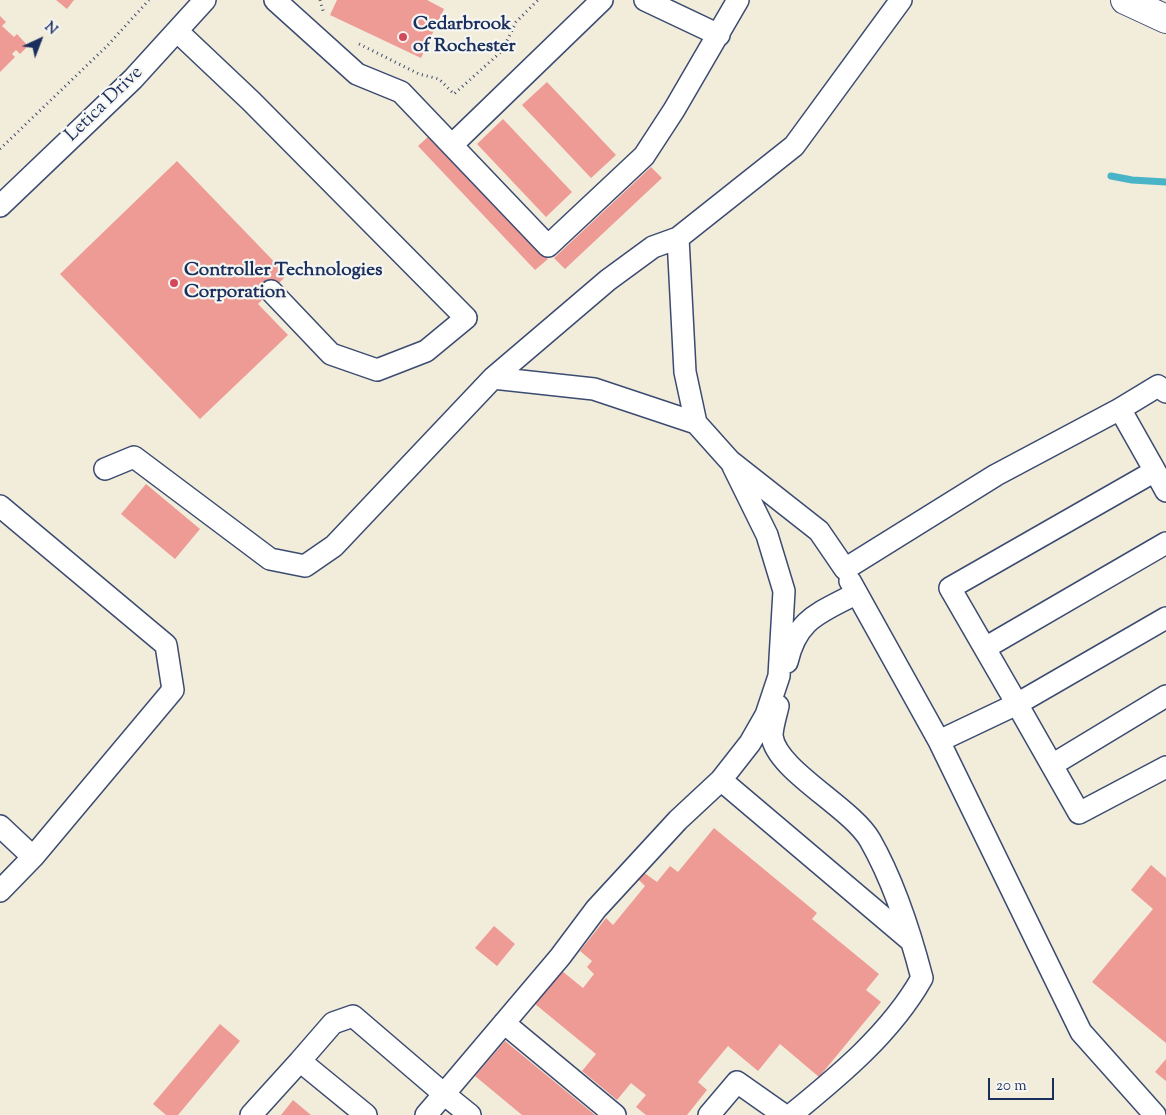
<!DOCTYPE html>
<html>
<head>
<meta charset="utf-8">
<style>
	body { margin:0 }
	#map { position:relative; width:1166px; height:1115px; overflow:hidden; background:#f2ecda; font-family:"Sorts Mill Goudy",serif }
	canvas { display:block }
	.north { position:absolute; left:15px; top:15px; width:50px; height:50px; -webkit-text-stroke:4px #f6f6f2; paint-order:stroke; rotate:43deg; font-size:14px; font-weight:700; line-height:20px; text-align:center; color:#1b2f5e }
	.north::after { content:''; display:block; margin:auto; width:18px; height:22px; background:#1b2f5e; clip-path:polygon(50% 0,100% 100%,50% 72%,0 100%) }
	.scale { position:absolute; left:988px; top:1078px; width:66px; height:22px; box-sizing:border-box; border:2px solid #1b2f5e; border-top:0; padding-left:6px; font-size:15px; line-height:18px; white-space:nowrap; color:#1b2f5e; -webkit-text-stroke:4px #f6f6f2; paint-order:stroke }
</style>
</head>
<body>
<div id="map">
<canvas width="1166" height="1115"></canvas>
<div class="north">N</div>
<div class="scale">20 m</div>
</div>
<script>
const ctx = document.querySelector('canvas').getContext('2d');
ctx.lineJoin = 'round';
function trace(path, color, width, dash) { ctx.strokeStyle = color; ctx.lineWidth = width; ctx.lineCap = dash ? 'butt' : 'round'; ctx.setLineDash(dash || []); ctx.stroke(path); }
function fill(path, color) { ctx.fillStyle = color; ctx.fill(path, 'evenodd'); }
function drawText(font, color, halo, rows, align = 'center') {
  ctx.font = font + ' "Sorts Mill Goudy",serif'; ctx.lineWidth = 4.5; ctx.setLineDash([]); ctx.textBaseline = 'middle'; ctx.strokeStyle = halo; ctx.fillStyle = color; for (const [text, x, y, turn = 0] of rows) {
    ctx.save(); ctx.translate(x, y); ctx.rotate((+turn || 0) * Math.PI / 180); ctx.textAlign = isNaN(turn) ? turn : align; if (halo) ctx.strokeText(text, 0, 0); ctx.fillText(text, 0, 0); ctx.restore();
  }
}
trace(new Path2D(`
	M1111,176L1132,180L1166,182`), '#49b4c7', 7);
fill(new Path2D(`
	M56,0H74L67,9Z
	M337,0H427L444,9L421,58L330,15Z
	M0,16L6,22L2,26L14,37L17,34L28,46L20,54L16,50L12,54L15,57L0,72Z
	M547,82L616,155L591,178L522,105Z
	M503,119L572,192L546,217L477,144Z
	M431,134L548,259L535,270L418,146Z
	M177,161L287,275L258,304L288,335L200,419L60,274Z
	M651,167L662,178L565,269L554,258Z
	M146,484L200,529L175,559L121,514Z
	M714,828L817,913L812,919L879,974L866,990L881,1002L819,1077L780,1044L758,1071L728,1046L698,1082L707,1090L687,1115H646L636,1107L646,1095L631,1083L617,1100L582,1071L596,1054L535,1004L562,971L583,988L594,974L587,967L592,961L580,951L606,918L613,925L645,886L638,879L643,872L657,882L670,866L678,872Z
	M1151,865L1166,878V1043L1092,982L1153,909L1131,890Z
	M494,926L515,944L497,966L475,948Z
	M220,1024L240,1041L178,1115H166L153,1104Z
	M505,1041L595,1115H522L475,1076Z
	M1166,1059V1081L1155,1072Z
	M293,1100L311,1115H281Z`), '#ee9b96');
const minor = new Path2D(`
	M275,0L357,74L401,92L548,246L644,156L674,110L738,0
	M645,0L719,35
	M901,0L794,146L678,238L685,372L696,423L730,461L819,531L845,569L996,475L1120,409L1158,386L1166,392
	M178,32L251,101L466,318L426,351L377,370L331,354L271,291
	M453,144L602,0
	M0,206L133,79L205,0
	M493,378L594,389L696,423
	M1120,409L1155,471L950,588L1017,704L1166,618
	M105,469L134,457L270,559L305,566L334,546L493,378L608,280L653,247L678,238
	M1155,471L1166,491
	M0,506L166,645L173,690L33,857L0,891
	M850,581L939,741
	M985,648L1166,543
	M787,662C797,618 820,613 855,594
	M778,706C776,715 772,727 772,736C776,770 851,807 870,840C894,882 910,932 922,978C891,1033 839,1076 791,1115
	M1052,765L1166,696
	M721,780L910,940
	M0,826L33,857
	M504,1023L615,1115
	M251,1115L300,1061
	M366,1115L300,1061L333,1023L353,1016L444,1094L426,1115
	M470,1115L444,1094L560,957L596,909L678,820L721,780L750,743L766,715L779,676L784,591L767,535L733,466
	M709,1115L737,1082L784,1115
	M1155,1115L1081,1032L939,741L1017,704L1079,813L1166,767`);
const major = new Path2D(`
	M1125,0L1166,19`);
trace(minor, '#3b4b71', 24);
trace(major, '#3b4b71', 30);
trace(new Path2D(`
	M320,0L324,14
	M359,44L419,74L439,79L454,94L502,51L516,22L538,0
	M0,149L107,46L149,0`), '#3b4b71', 3, [1, 4]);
trace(minor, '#fff', 21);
trace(major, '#fff', 28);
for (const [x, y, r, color] of [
	[403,37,5,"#d1495b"],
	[174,283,5,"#d1495b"]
]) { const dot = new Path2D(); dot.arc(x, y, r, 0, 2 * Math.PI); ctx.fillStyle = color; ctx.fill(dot); trace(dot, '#f6f6f2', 2); }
drawText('bold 19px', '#1b2f5e', '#f6f6f2', [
	["Cedarbrook",413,26],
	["of Rochester",413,48],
	["Controller Technologies",184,272],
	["Corporation",184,294]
], 'left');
drawText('19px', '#1b2f5e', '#f6f6f2', [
	["Letica Drive",105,105,-44]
]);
</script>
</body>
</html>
